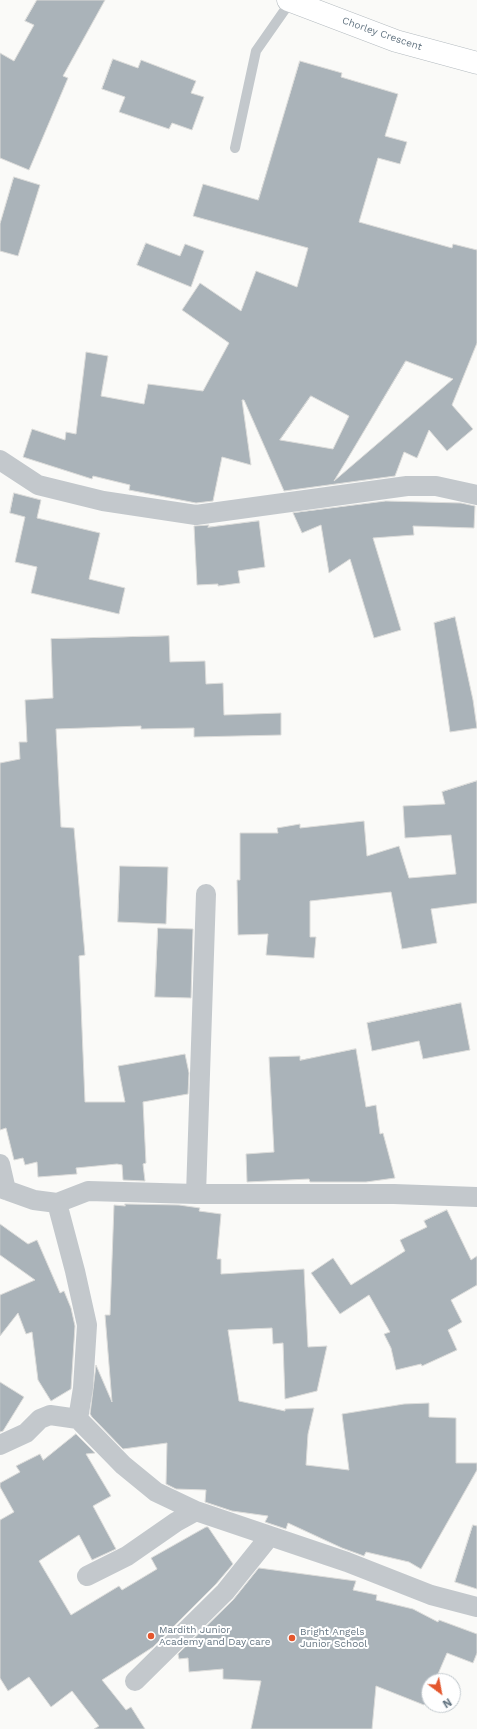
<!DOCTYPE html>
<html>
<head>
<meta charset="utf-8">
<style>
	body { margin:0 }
	#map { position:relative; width:477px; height:1729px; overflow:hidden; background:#fafaf8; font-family:"Work Sans",sans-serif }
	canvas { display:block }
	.north { position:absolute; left:421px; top:1673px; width:40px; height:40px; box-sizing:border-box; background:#fff; border:1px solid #c1c8cd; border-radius:50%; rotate:148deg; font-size:11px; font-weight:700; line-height:16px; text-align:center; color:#657683 }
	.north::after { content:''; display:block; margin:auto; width:14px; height:18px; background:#e4572e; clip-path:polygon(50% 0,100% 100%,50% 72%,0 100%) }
</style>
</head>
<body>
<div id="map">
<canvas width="477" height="1729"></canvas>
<div class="north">N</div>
</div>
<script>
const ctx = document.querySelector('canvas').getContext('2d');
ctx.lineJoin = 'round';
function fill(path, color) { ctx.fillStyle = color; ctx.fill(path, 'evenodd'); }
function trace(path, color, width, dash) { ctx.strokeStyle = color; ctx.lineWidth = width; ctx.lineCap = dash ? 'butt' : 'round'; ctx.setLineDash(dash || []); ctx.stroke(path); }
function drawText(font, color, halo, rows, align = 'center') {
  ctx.font = font + ' "Work Sans",sans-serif'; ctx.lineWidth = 4; ctx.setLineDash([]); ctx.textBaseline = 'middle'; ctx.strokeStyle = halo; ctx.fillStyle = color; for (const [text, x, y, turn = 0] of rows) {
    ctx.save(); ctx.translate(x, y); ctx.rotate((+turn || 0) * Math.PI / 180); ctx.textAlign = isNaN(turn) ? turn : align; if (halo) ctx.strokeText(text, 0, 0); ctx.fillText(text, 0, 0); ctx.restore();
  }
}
const building = new Path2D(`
	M37,0H105L63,76L68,78L29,170L0,158V53L14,61L34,25L25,21Z
	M113,59L138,68L141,60L196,81L191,93L204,97L192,130L172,123L169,129L119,112L125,97L102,89Z
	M300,61L342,73L341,77L398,94L385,136L407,142L400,164L378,158L359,222L452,248L453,244L477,250V343L452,405L473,429L447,451L429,430L417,458L404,452L395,476L284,491L244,400H242L251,465L222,457L213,501L196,503L129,490L130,485L93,476L92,479L23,457L32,429L65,440L66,432L76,434L86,352L108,356L101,396L144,404L148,384L203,391L229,343L182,310L200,283L241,311L256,271L297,287L308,248L193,216L203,184L258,200ZM406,361L453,379L334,481L351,453ZM311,396L349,416L333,449L280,440Z
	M14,177L40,185L18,256L0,251V224Z
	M146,243L180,256L185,244L204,251L191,287L137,265Z
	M14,493L41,500L37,518L100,533L89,579L125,588L119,614L31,593L37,567L15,562L25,517L10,513Z
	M386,501L461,503L475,506L474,528L413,526L414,535L373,538L401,630L374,638L350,559L329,573L321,525L302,533L293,513Z
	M259,521L265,567L238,571L240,583L218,586V584L197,585L194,526L209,525L208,527Z
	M455,617L473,700L477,728L450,732L434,623Z
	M169,636L170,662L205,661L206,684L223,683L224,715L281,713V735L194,737V728L141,729V726L56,729L61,827L74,828L85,955L79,956L85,1102H125L118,1066L185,1054L189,1073L188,1094L143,1102L146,1163L143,1164L145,1181L123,1180L122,1165L117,1164L76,1168L77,1174L38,1177L37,1162L25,1165L23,1158L14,1160L6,1128L0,1130V763L20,759L19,742H27L25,700L53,698L51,639Z
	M477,781V903L431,909L437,943L402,949L391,892L310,901V937H316L314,958L266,955L268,934L238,935L237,880H240V833H278L277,828L300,824V828L364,821L367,856L399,846L409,878L456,874L451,835L405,838L403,806L445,804L442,792Z
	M120,866L168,867L166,924L118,922Z
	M158,928L193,929L191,998L155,997Z
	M461,1003L470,1050L423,1059L419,1041L372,1051L367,1023Z
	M356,1049L366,1107L376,1105L380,1134L383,1133L395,1178L366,1182H310L309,1179L247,1182L246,1154L274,1152L269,1057L300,1056V1060Z
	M125,1204L179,1205L200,1208L199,1211L221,1214L217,1259H221V1274L304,1269L308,1347L327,1346L317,1391L285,1399L283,1343L273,1344L272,1328L228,1330L239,1401L285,1411V1409L314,1408L308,1434L306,1465L349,1470L342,1414L404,1404L429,1403V1417L456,1418V1463H477V1470L421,1569L409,1562L366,1552L364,1556L342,1548L288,1523L286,1529L265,1522L268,1516L232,1511L205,1502L206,1490L176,1489L166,1484L167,1443L123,1449L92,1417L90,1414L96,1365L112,1402L105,1315H110L114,1205L125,1206Z
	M447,1210L471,1260L477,1256V1285L451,1300L462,1322L448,1330L457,1350L422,1366L421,1364L396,1370L391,1348L384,1334L390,1332L369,1295L340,1314L311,1273L333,1258L351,1285L405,1251L400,1240L427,1227L424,1221Z
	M0,1224L28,1244L37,1240L60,1293L64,1291L71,1308L75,1326L71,1389L51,1401L38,1380L32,1332L26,1334L18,1313L0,1336V1295L35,1280L0,1255Z
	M0,1382L24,1397L3,1431L0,1432Z
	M76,1434L95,1453L86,1454L111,1496L93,1506L116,1549L92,1560L79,1535L39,1561L71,1615L119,1586L122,1590L157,1569L151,1558L206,1527H208L233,1564L216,1584L153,1647L102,1680L126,1710L131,1707L145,1729H94L99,1726L72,1691L51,1707L29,1677L8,1691L0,1678V1520L14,1512L0,1487V1483L20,1472L16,1466L40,1454L43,1460Z
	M473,1525L477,1526V1589L455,1582Z
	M259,1568L356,1581L353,1590L377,1595L376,1600L413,1609L438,1622L439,1620L477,1634V1653L473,1663L447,1653L435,1681H429V1695L424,1705L376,1686L372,1729H251L261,1681L223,1679V1669L189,1672L188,1658L179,1659L178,1654L233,1600Z`);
fill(building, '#aab3b9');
trace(building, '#dcdcda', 1);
const secondary = new Path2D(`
	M288,0L396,41L477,63`);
trace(secondary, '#b3babf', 23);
trace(new Path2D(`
	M235,148L256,51L291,1`), '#c3c8cc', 10);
trace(new Path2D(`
	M0,460L38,485L103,501L196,515L407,486H436L477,495
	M0,1164L6,1190
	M0,1188L34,1200L57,1203L88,1191L196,1194H394L477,1197
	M196,1194L206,894
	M57,1203L75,1271L87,1325L83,1388L78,1419
	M0,1445L26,1433L40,1419L50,1415L78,1419L123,1465L156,1492L196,1511L347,1562L431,1595L477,1607
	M87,1576L127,1556L176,1522L196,1511
	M135,1681L225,1592L270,1536`), '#c3c8cc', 20);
trace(secondary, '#fff', 22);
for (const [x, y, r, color] of [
	[151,1636,4,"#e4572e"],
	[292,1638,4,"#e4572e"]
]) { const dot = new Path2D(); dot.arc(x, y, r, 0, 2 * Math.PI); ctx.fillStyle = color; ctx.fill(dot); trace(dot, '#fff', 1.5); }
drawText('10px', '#657683', '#fff', [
	["Chorley Crescent",382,34,19]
]);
drawText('10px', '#657683', '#fff', [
	["Mardith Junior",159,1630],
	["Academy and Day care",159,1642],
	["Bright Angels",300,1632],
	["Junior School",300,1644]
], 'left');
</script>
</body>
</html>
